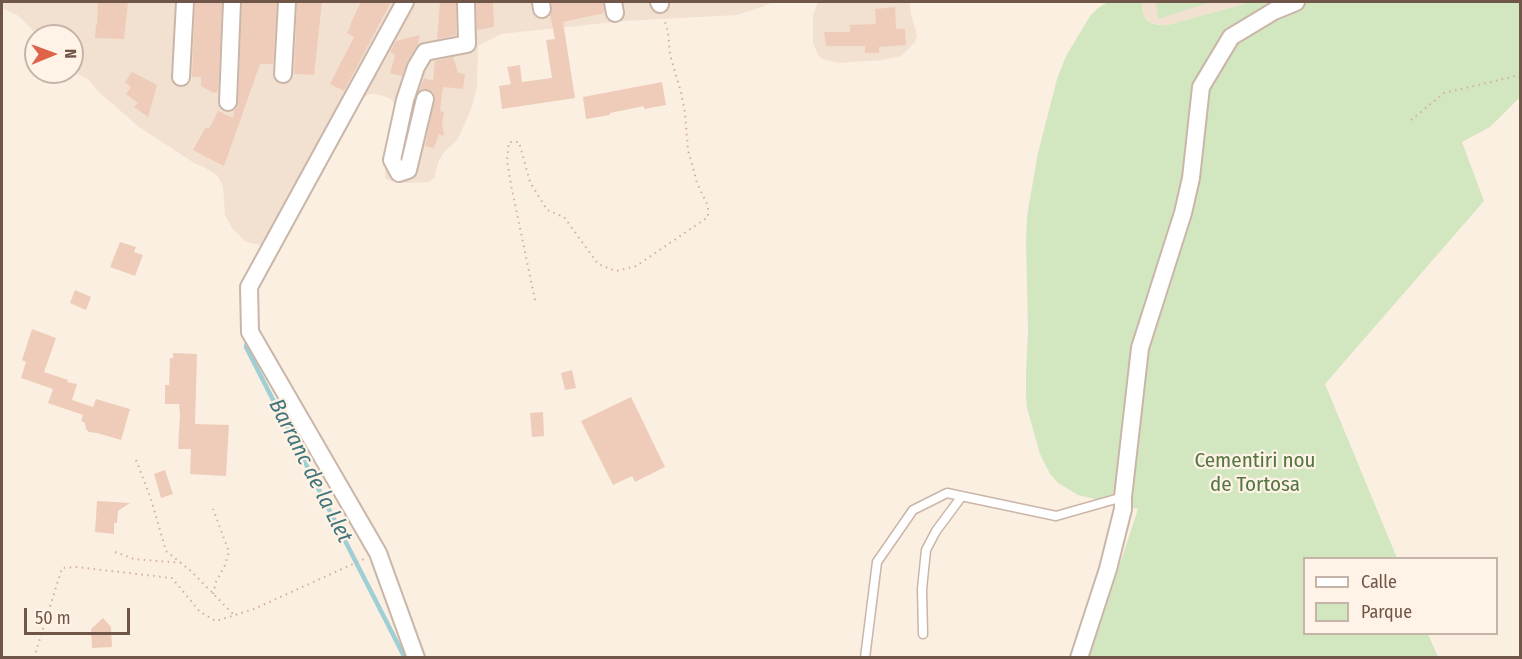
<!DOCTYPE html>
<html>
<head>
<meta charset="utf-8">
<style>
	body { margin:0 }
	#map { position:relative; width:1522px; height:659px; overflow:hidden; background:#fbefe1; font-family:"Fira Sans Condensed",sans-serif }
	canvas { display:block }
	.frame { position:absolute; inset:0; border:3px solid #705549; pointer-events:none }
	.legend { position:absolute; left:1303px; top:557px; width:195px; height:78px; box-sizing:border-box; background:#fef3e6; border:2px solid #c5b4a7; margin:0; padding:8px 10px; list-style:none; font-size:18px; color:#705549 }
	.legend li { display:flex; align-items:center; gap:12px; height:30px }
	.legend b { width:30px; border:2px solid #c5b4a7 }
	.north { position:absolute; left:24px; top:24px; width:60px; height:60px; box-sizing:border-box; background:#fef3e6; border:2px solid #c5b4a7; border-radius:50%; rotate:89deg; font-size:16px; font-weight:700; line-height:24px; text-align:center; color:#705549 }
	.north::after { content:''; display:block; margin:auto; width:21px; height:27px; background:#df634b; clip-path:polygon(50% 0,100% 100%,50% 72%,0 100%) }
	.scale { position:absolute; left:24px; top:608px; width:106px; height:27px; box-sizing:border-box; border:3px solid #705549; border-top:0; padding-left:8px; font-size:18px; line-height:21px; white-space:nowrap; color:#705549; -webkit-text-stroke:4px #fef3e6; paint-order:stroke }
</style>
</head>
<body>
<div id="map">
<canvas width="1522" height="659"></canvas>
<div class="frame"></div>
<ul class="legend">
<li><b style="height:8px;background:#fff"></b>Calle</li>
<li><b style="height:16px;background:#d2e7c0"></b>Parque</li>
</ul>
<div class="north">N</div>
<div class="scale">50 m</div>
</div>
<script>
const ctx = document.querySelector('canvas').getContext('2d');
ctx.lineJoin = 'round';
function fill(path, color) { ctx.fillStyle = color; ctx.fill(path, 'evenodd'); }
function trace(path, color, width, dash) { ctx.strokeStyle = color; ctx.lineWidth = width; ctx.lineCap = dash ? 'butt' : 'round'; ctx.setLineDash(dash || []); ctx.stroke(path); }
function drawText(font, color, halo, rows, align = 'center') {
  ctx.font = font + ' "Fira Sans Condensed",sans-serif'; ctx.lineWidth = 4.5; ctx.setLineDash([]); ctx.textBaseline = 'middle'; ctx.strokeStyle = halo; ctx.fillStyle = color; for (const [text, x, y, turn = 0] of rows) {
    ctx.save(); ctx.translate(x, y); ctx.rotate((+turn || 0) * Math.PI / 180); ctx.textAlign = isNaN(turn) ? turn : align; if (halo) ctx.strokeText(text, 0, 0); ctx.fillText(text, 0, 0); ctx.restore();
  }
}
fill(new Path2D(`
	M2,2H772L765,6L737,15L623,21L501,34L478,46L477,87L471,109L459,136L456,141L443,153L438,163L434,178L429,182L407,183L390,181L385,178V151L390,130L395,106L392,100L387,97L375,94H369L364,97L357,106L267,246L250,243L245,241L232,228L225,215L223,186L217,175L202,166L196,164L139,127L100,93L88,79L76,73L57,72H72V36H36V63L35,35L32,29L17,15L2,8Z
	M818,2H910L911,15L916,31L917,36L915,42L901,56L882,60L839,63L822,59L818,55L813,43V16Z
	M1142,2H1251L1168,25H1162L1151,23L1147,19L1143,14Z`), '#f2e0d0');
fill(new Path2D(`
	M1108,2H1142C1142,21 1150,26 1168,25L1251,2H1520V97L1490,127L1462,142L1484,201L1325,384L1397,558H1304V634H1428L1438,657L1089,658L1138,509L1078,495L1058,483L1050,474L1040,454L1027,408L1026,396V371L1028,332L1026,240L1027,216L1038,153L1057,79L1066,56L1090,16L1098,8Z
	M1156,2H1211L1158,19Z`), '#d2e7c0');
trace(new Path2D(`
	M248,339L246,347L405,658`), '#9ecfd4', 4.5);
fill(new Path2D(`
	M98,2H128L124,39L95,38L96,25H97Z
	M195,2H222L218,91L214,93L201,86V77H192Z
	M242,2H277L273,64H260L224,166L193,150L206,127L209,129L218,111L233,118L234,111L237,107L238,102Z
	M297,2H322L314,75L294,74Z
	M361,2H391L344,91L330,84L354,37L347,33L351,25H350Z
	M440,2H456V35L437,39Z
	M476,2H493L494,27L477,30Z
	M552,2H603L604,13L563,22L575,98L502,109L499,86L511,84L507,67L520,65L522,82L552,78L546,40L555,39L550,15L552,8Z
	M895,7L896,29H905L906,45L879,47V53H865V46H826L824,32H850V25L876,24L875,9Z
	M420,35L418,44L407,62L402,76L390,73L395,55L390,52L396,41Z
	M453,57L458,73L465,74L463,89L443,87L440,111L444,112L442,123L444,136L439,134L434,148L425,146L435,97L433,92L428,89H423L419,91L424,78L433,81L435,61Z
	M132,72L157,85L148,117L134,107L138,103L126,94L131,87L125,82Z
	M662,82L666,105L644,109V106L610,113V115L586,119L583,97Z
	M120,242L136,247L134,252L143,255L135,276L110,267Z
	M75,290L91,297L86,310L70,303Z
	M32,329L56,338L44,372L68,380L67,382L77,384L72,400L93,407L96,399L130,409L121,440L97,433L89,432L86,429L85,423L81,421L83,415L48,403L53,389L21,378L26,362L22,360Z
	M173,353L197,354L195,424L229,425L226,476L190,474L191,449H178L180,414L179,404H165V385H169L170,358H173Z
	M572,370L576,388L565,390L561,373Z
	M631,397L665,467L635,482L632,476L613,485L581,421Z
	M543,412L544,436L532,437L530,413Z
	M165,470L173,494L161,498L154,474Z
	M97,501L130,503L118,511L117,523H114V534L95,532Z
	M103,618L111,627L112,647L92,648L91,629Z`), '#efccba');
const service = new Path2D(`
	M923,634L922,589L926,550L936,531L962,496
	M865,658L877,562L913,510L947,493L1056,516L1123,497`);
const minor = new Path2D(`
	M405,2L249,287L250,332L378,553L416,658
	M541,2L542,9
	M613,2L615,13
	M659,2L660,4
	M283,74L287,2
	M181,77L185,2
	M425,99L408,170L399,173L392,160L405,100L416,67L425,52L467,44L466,2
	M228,102L232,2
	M1079,658L1108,569L1123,509V497L1140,348L1183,213L1191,178L1201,87L1231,37L1274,11L1296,2`);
trace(service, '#cab6a8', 11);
trace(minor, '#cab6a8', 20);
trace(new Path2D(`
	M1411,120L1444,93L1520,75
	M535,300L511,185L507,160L509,142H519L530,182L547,210L564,217L598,264L616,271L636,266L708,217V206L697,183L688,150L685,113L681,92L670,55L668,32L664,19
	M136,460L151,499L166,551L191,571L234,615
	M115,552L134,559L182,563
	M213,594L216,582L225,565L229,552L213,509
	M34,658L62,568L76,567L172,578L200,612L216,621L254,609L364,559`), '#d3af9e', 2, [1.5, 4.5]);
trace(service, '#fff', 8);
trace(minor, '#fff', 16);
drawText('21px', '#547642', '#fef3e6', [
	["Cementiri nou",1255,461],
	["de Tortosa",1255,485]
]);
drawText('italic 22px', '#42767c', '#fef3e6', [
	["Barranc de la Llet",310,471,63]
]);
</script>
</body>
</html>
